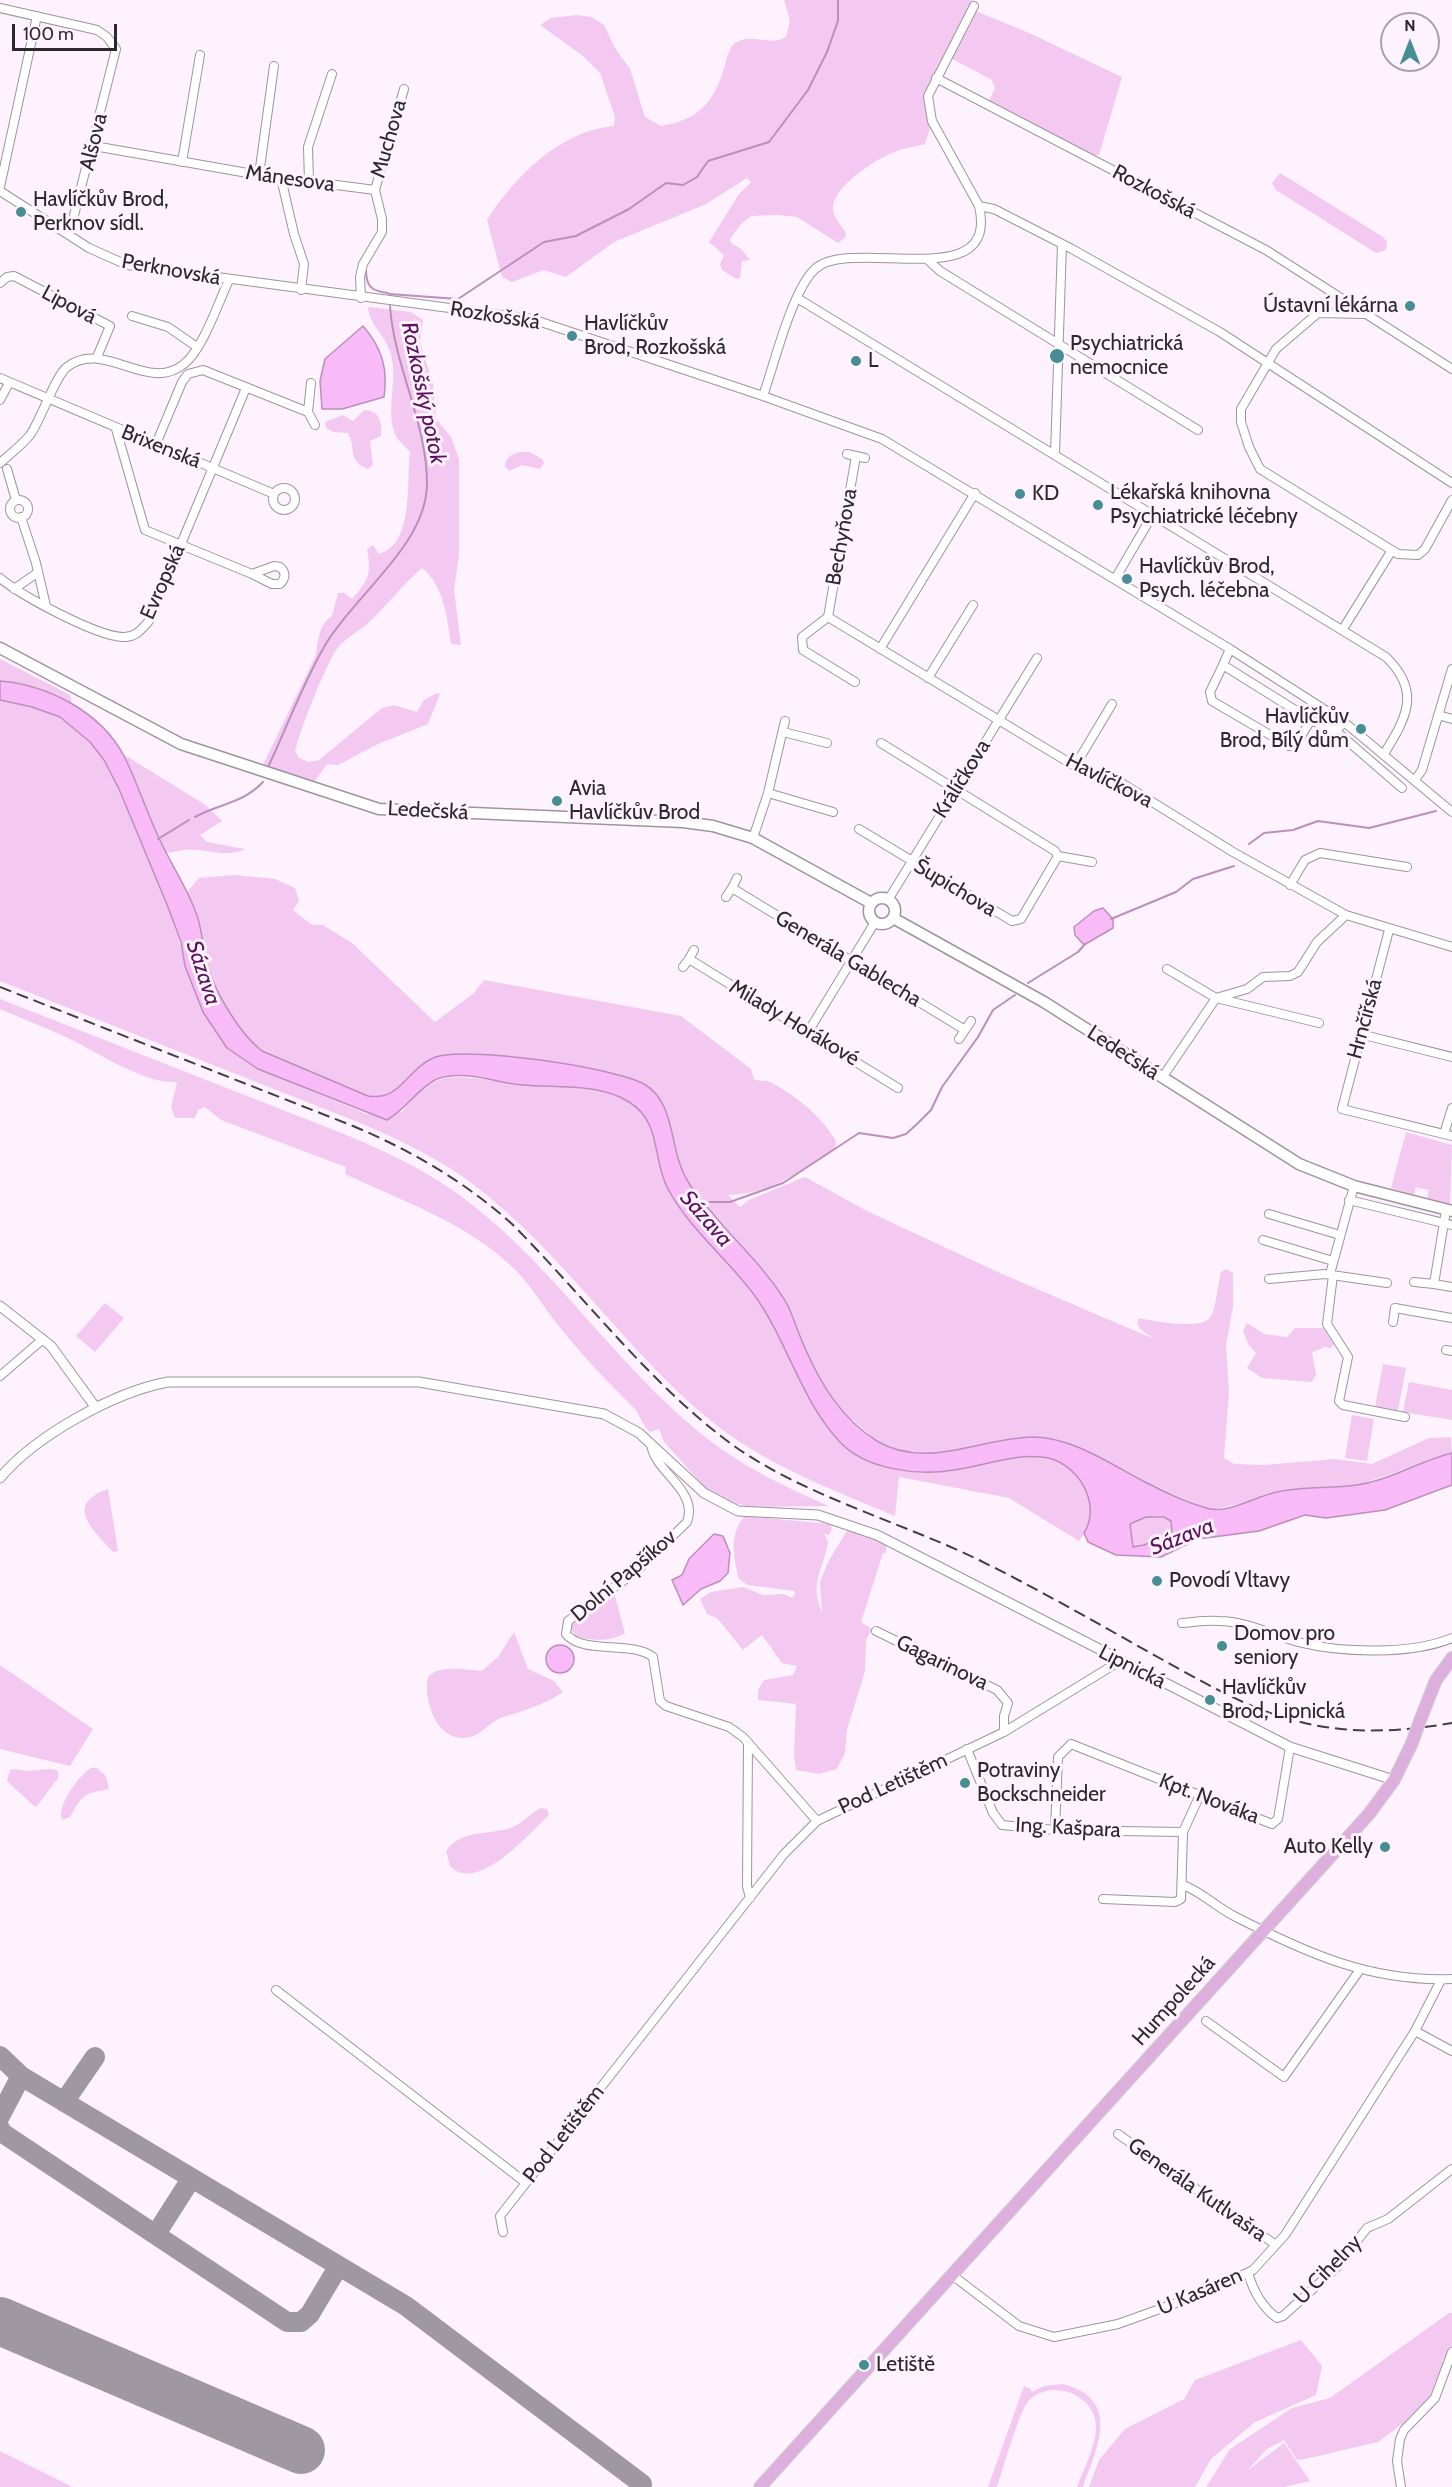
<!DOCTYPE html>
<html>
<head>
<meta charset="utf-8">
<style>
	body { margin:0 }
	#map { position:relative; width:1452px; height:2487px; overflow:hidden; background:#fdf2fd; font-family:Cabin,sans-serif }
	canvas { display:block }
	.north { position:absolute; left:1380px; top:12px; width:60px; height:60px; box-sizing:border-box; background:#fdf2fd; border:2px solid #a9a1a9; border-radius:50%; rotate:0deg; font-size:16px; font-weight:700; line-height:24px; text-align:center; color:#2c282c }
	.north::after { content:''; display:block; margin:auto; width:21px; height:27px; background:#468d94; clip-path:polygon(50% 0,100% 100%,50% 72%,0 100%) }
	.scale { position:absolute; left:12px; top:24px; width:105px; height:27px; box-sizing:border-box; border:3px solid #2c282c; border-top:0; padding-left:8px; font-size:18px; line-height:21px; white-space:nowrap; color:#2c282c; -webkit-text-stroke:4px #fdf2fd; paint-order:stroke }
</style>
</head>
<body>
<div id="map">
<canvas width="1452" height="2487"></canvas>
<div class="north">N</div>
<div class="scale">100 m</div>
</div>
<script>
const ctx = document.querySelector('canvas').getContext('2d');
ctx.lineJoin = 'round';
function fill(path, color) { ctx.fillStyle = color; ctx.fill(path, 'evenodd'); }
function trace(path, color, width, dash) { ctx.strokeStyle = color; ctx.lineWidth = width; ctx.lineCap = dash ? 'butt' : 'round'; ctx.setLineDash(dash || []); ctx.stroke(path); }
function drawText(font, color, halo, rows, align = 'center') {
  ctx.font = font + ' Cabin,sans-serif'; ctx.lineWidth = 6; ctx.setLineDash([]); ctx.textBaseline = 'middle'; ctx.strokeStyle = halo; ctx.fillStyle = color; for (const [text, x, y, turn = 0] of rows) {
    ctx.save(); ctx.translate(x, y); ctx.rotate((+turn || 0) * Math.PI / 180); ctx.textAlign = isNaN(turn) ? turn : align; if (halo) ctx.strokeText(text, 0, 0); ctx.fillText(text, 0, 0); ctx.restore();
  }
}
fill(new Path2D(`
	M784,0H974L968,8L1027,32L1122,77L1099,155H1092L995,106L989,101L995,88L992,80L945,55C931,82 917,95 931,125L925,144C915,147 903,148 894,152C876,159 834,186 833,207C832,216 840,224 845,231L846,237L838,243L797,217L778,215L751,216L741,224L730,239L731,243L741,249L750,260L742,261L740,278L736,279L722,270L720,264L724,255L709,242L739,194L751,182L747,178L706,204L614,242L566,277L544,270L512,282L502,277L487,220C514,177 561,130 614,126L615,117L600,73L583,56L540,25L551,18L577,15L592,17L604,25L615,48L630,69L645,117L661,126C694,120 710,108 722,75C726,65 726,53 733,45C748,30 771,48 786,37L790,21Z
	M1280,173L1383,237L1387,242L1386,250L1376,253L1276,190L1272,183Z
	M368,307L411,312L423,320L420,342L433,384L436,419L451,437L459,459V555L454,590L461,645L451,644C447,617 444,586 422,568C402,585 386,607 367,624C355,634 341,640 333,655C318,685 305,717 295,750L298,757L308,762L319,760L382,708L394,705L417,712L424,700L437,693L440,694L428,724L378,744L338,765L327,764L314,782L263,765L316,655C318,640 319,624 332,616L338,593H344L352,599C368,581 372,574 367,549L373,545L379,554C415,544 406,479 410,452C405,446 398,441 395,434C385,411 399,378 390,351C384,334 369,324 368,307Z
	M364,410C380,410 382,422 381,436L370,441L373,465L368,469C346,460 357,449 348,433L333,432L326,428L325,422L343,415L353,421Z
	M520,452H530L542,459L544,463L540,469L522,465L509,471L505,467C505,457 511,455 520,452Z
	M0,659L70,695L72,703L33,687L0,681Z
	M0,700L32,707L60,717L90,742L104,760L119,789L168,907L193,982L258,1069L367,1114L402,1112C430,1070 456,1075 501,1082C539,1088 598,1081 630,1102C662,1123 652,1160 668,1189C690,1230 728,1259 754,1295C785,1338 799,1390 831,1432C858,1467 913,1478 956,1470C985,1465 1013,1454 1043,1457C1070,1460 1096,1491 1091,1520C1090,1527 1083,1535 1079,1541L1009,1498L899,1477L895,1516C831,1489 765,1465 710,1420C629,1354 570,1263 489,1197C449,1163 403,1141 355,1121L0,981Z
	M123,754L204,804L222,821L200,835L207,842L245,849C225,859 204,847 183,850C176,851 172,853 165,852Z
	M235,875L275,879L295,888L299,901L293,910L312,925H323L352,943L435,1022L474,993L484,980L681,1016L751,1069L754,1079C760,1082 766,1079 772,1083C798,1097 821,1116 836,1141L835,1148C802,1171 770,1194 728,1195L740,1207L749,1200L805,1177L867,1211L1002,1274L1154,1339L1140,1329L1137,1323L1139,1318C1153,1321 1200,1330 1210,1318C1216,1311 1218,1282 1221,1272L1226,1269L1233,1273V1307L1226,1345L1229,1391L1224,1458L1234,1464L1264,1465L1335,1459L1372,1464L1429,1438L1451,1437L1452,1453L1358,1485L1309,1488L1211,1510L1148,1484L1102,1460L1035,1437L932,1454L900,1451L876,1440L832,1402L806,1350L788,1306L769,1276L690,1186L680,1165L667,1113L642,1083L624,1077L558,1063L484,1054L417,1068L391,1094L382,1098L368,1096L262,1051C238,1033 218,997 208,969C199,941 202,921 186,893L199,878Z
	M0,999L349,1136C394,1155 437,1176 475,1207C558,1273 617,1365 699,1432C739,1465 783,1486 829,1506L750,1507L723,1500L709,1492L664,1442L659,1429L650,1432C639,1421 640,1413 633,1407C608,1382 584,1358 562,1330C545,1310 531,1284 511,1266C467,1223 400,1200 345,1174L346,1167L221,1120L205,1107L198,1110L195,1118H175L171,1107L177,1082C147,1084 104,1057 78,1043C53,1030 25,1020 0,1009Z
	M1406,1132L1452,1145L1450,1205L1427,1198L1429,1190L1416,1187L1414,1195L1391,1188Z
	M105,1303L124,1318L95,1352L76,1336Z
	M1247,1323L1264,1334L1287,1337L1295,1328H1323L1334,1344L1331,1348L1325,1347L1312,1352L1316,1375L1312,1382L1262,1378L1247,1368L1256,1353L1248,1344L1243,1331Z
	M1383,1364L1406,1368L1398,1411L1375,1407Z
	M1409,1382L1452,1390V1420L1403,1412Z
	M1352,1415L1374,1419L1367,1461L1345,1458Z
	M108,1489L118,1551L113,1552C95,1531 62,1505 108,1489Z
	M745,1516L830,1524L832,1528L829,1535L824,1533L828,1542C823,1572 809,1582 822,1612L820,1582L828,1562L848,1529L859,1531L886,1544V1553H883L861,1622L872,1629L866,1640L865,1671L847,1730L845,1753L837,1769L819,1774L796,1770L794,1755L796,1704L758,1700V1690L764,1680L793,1675L797,1666L782,1663L762,1635L743,1650L717,1618L707,1614L700,1599L711,1592L743,1587L763,1595L784,1594L792,1598L795,1594L794,1591L748,1585L739,1579C733,1558 729,1533 745,1516Z
	M1146,1517H1164L1171,1521L1172,1532L1143,1546L1133,1547L1130,1524Z
	M615,1596L625,1633C612,1642 589,1641 575,1636L569,1624L587,1610Z
	M514,1632L528,1669L554,1681L563,1692C548,1702 534,1707 517,1713C510,1715 501,1717 495,1721C484,1728 477,1738 463,1738C436,1739 423,1699 428,1677C440,1664 466,1670 482,1671L498,1657Z
	M0,1665L93,1729L70,1766L0,1749Z
	M91,1768H97L106,1776L109,1789C83,1794 83,1794 70,1817L62,1820C56,1807 79,1775 91,1768Z
	M15,1769C33,1774 47,1766 58,1771V1779C49,1787 42,1803 35,1807L7,1781L10,1770Z
	M541,1808L547,1809L549,1815C530,1832 478,1895 450,1866L446,1851C462,1828 491,1836 513,1827C524,1822 531,1812 541,1808Z
	M1449,2313H1452V2344L1448,2358L1442,2360L1445,2366L1434,2396L1417,2413L1378,2442L1305,2459L1297,2460L1284,2440L1267,2449L1248,2470L1284,2443L1310,2481L1284,2487H1206L1230,2449L1292,2408L1330,2398Z
	M1301,2340L1322,2366L1316,2395L1255,2422L1211,2459L1195,2487H1089L1099,2460L1125,2429L1184,2399L1195,2380Z
	M1063,2384C1122,2399 1097,2448 1083,2487H1077C1083,2470 1095,2448 1096,2430C1099,2396 1053,2377 1029,2400C1019,2411 1003,2470 997,2487H988L1024,2386L1031,2389V2392L1045,2386Z
	M0,2451L73,2487H0Z`), '#f3c9f2');
const water = new Path2D(`
	M363,326C382,348 388,368 384,397L342,409H322L320,381L325,359Z
	M0,681C48,685 101,712 124,756C137,782 146,810 158,836C169,861 185,884 195,910C203,928 202,949 208,967C216,994 240,1034 262,1051L368,1096C401,1101 406,1070 433,1058C464,1045 613,1067 644,1084C673,1101 670,1139 681,1167C688,1186 702,1201 715,1216C739,1245 768,1271 787,1304C794,1318 798,1333 805,1348C821,1385 842,1419 877,1441C928,1471 981,1437 1034,1437C1074,1438 1110,1464 1145,1482C1164,1492 1186,1502 1206,1508C1227,1515 1256,1496 1277,1492C1303,1486 1331,1489 1357,1485C1390,1480 1420,1461 1452,1453V1485L1385,1510L1326,1518L1305,1515L1259,1531L1198,1539L1161,1557L1116,1555L1088,1542L1084,1533C1103,1503 1076,1460 1042,1457C1012,1454 984,1466 954,1470C918,1476 865,1470 839,1441C801,1400 787,1341 755,1296C728,1259 690,1230 668,1189C652,1160 662,1122 629,1102C599,1083 557,1088 523,1085C498,1083 464,1070 440,1078C421,1084 406,1110 387,1120L258,1069L227,1048L203,1012L185,966L181,942L168,907L119,789L104,760L90,742L60,717L32,707L0,700ZM1146,1517H1164L1171,1521L1172,1532L1144,1545L1133,1547L1130,1524Z
	M1103,908L1113,919V928L1084,945L1075,935L1074,927L1094,911Z
	M714,1534L723,1536L730,1553L728,1573L720,1581L701,1589L683,1605L672,1580L682,1575L689,1559Z
	M546 1659a14 14 0 1 1 28 0a14 14 0 1 1-28 0Z`);
fill(water, '#f9baf8');
trace(water, '#bc8ebb', 1.5);
trace(new Path2D(`
	M366,270C366,287 372,291 388,293
	M389,294L458,299L544,242L576,236L629,209L666,183L683,185L697,177L708,161L769,142L808,90L827,52L838,21V0
	M269,765C288,725 304,680 327,642C357,593 427,544 427,483C427,423 394,366 390,306
	M195,817C221,803 242,804 263,782
	M158,839L189,820
	M1249,844L1264,833L1293,830L1318,821L1369,828L1436,811
	M1111,919L1176,892L1193,879L1234,866
	M1028,983L1078,952L1085,944
	M703,1202H730L783,1183L859,1133L893,1138L906,1134L918,1123L931,1110L942,1087L978,1037L993,1010L1015,995`), '#bc8ebb', 2);
trace(new Path2D(`
	M0,2056L21,2076L406,2306L642,2484
	M64,2102L95,2057
	M0,2116L21,2076
	M0,2128L1,2132L287,2322H301L310,2314L338,2267
	M156,2234L191,2179`), '#a098a0', 20);
trace(new Path2D(`
	M0,2321L301,2450`), '#a098a0', 48);
const minor = new Path2D(`
	M0,8L97,30L107,37L116,49L69,235
	M936,78L1266,250L1452,369
	M94,146L259,175L375,190
	M182,162L200,55
	M259,175L274,66
	M281,178L294,234L304,264L301,290
	M309,182L308,147L332,74
	M0,187L37,16
	M375,190L404,89
	M0,191L89,248L127,265L532,319L763,396L882,439L1230,649L1344,722L1452,812
	M979,206L994,209L1072,249L1220,332L1452,483
	M927,259L940,271L1198,430
	M0,283L7,277L14,276L110,326L97,357
	M361,298L360,277L363,264L382,232V219L375,190
	M797,298L1386,657C1422,692 1406,718 1384,754
	M1364,314L1318,313L1276,349L1241,409V422L1249,447L1260,469L1398,554L1418,555L1425,549L1452,500
	M132,316L168,327L197,347
	M0,378L274,494
	M311,383L308,412L315,425
	M763,396C774,365 792,290 815,269C851,235 1000,297 979,206L932,121L928,96L974,6
	M0,400L9,383
	M116,429L145,530L252,574
	M156,444L182,382L188,374L203,370L308,412
	M847,454L865,458
	M1055,454L1062,244
	M856,456L828,617L1088,774L1120,782L1233,852L1346,915L1452,947
	M0,463C10,454 22,445 30,435C41,420 55,376 67,367C103,338 148,394 184,364C203,349 218,303 229,280
	M7,469L16,500
	M273 499a11 11 0 1 1 22 0a11 11 0 1 1-22 0Z
	M10 509a9 9 0 1 1 18 0a9 9 0 1 1-18 0Z
	M21,517L36,563L46,606
	M274,566L280,567C286,572 286,578 280,584H272L252,574Z
	M0,578C22,596 94,635 122,637C135,638 141,630 149,621L246,388
	M1115,579L1153,514
	M14,589L37,573
	M828,617L802,637L803,650L855,682
	M1343,629L1392,550
	M880,649L975,493
	M1230,649L1223,665L1311,720L1336,731L1344,722
	M1223,665L1210,692L1212,701L1289,746L1296,744L1311,720
	M928,678L973,605
	M1438,715L1452,719
	M1336,731L1402,788
	M783,732L827,743
	M1075,766L1112,704
	M1415,780L1422,770L1452,669
	M768,793L833,812
	M859,829L1012,921L1021,919L1058,856L1055,851L881,743
	M753,838L768,793L785,721
	M1058,856L1092,862
	M737,878L732,888L965,1030L959,1039
	M1290,885L1305,860L1320,853L1407,867
	M726,897L732,888
	M888,900L1037,658
	M1389,930L1342,1109L1452,1136
	M694,950L689,959L898,1088
	M683,967L689,959
	M1167,969L1216,998L1319,1023
	M965,1030L971,1021
	M808,1032L875,922
	M1360,1034L1452,1057
	M1162,1078L1216,998L1247,989L1263,977L1290,976L1298,972L1317,942L1346,915
	M1444,1134L1452,1108
	M1349,1200L1452,1225
	M1446,1210L1434,1284L1452,1287
	M1269,1214L1340,1235
	M1263,1240L1333,1261
	M1330,1274L1354,1186
	M1333,1275L1327,1324L1348,1357L1339,1401L1343,1405L1405,1417
	M1269,1279L1325,1274L1387,1283
	M1414,1282L1434,1284
	M1393,1322L1395,1308L1452,1318
	M1446,1350L1452,1351
	M0,1376L43,1339
	M651,1444C654,1472 699,1490 687,1522L638,1570L568,1621L566,1634C583,1655 631,1640 653,1657L660,1701L666,1706L729,1727L743,1737L817,1821
	M1182,1623C1194,1622 1207,1620 1219,1621C1246,1621 1272,1635 1298,1642C1342,1653 1411,1655 1452,1638
	M876,1631L997,1690L1008,1703L1004,1716V1732
	M748,1742L747,1886L750,1898
	M967,1749L993,1813L1002,1825L1055,1830L1183,1832
	M1055,1830L1058,1757L1071,1744L1272,1824L1278,1819L1290,1747
	M1183,1885C1202,1892 1216,1907 1234,1916C1306,1953 1370,1982 1452,1979
	M1103,1899L1175,1902L1181,1899L1183,1832L1199,1797
	M276,1990L526,2183
	M1206,2021L1284,2077L1359,1971
	M1415,2031L1452,2051
	M1118,2134L1276,2245
	M503,2232L500,2216L784,1854L817,1821L1004,1732L1120,1661
	M1248,2273C1253,2290 1262,2307 1277,2318L1283,2316L1336,2268L1367,2228L1388,2219L1452,2169
	M952,2275L1019,2326L1054,2337L1118,2324L1207,2292L1253,2270L1285,2235L1415,2031L1441,1980
	M1401,2487L1397,2461L1400,2439L1404,2430L1435,2398L1452,2352`);
const tertiary = new Path2D(`
	M0,1306L51,1346L96,1408
	M0,1478C35,1436 114,1392 168,1382H419L604,1414L639,1433L704,1493L738,1511L818,1515L877,1535L1290,1747L1394,1780`);
const secondary = new Path2D(`
	M0,648L181,744L379,809L683,822L713,826L753,838L871,903
	M869 911a13 13 0 1 1 26 0a13 13 0 1 1-26 0Z
	M893,918L1044,1002L1299,1164L1354,1186L1452,1211`);
const primary = new Path2D(`
	M1421,1718L1436,1680L1452,1658
	M760,2487L1369,1814L1394,1780L1412,1743`);
trace(minor, '#9e949e', 10);
trace(tertiary, '#9e949e', 11);
trace(secondary, '#9e949e', 13);
trace(primary, '#d5d4d5', 14);
trace(minor, '#fff', 8);
trace(tertiary, '#fff', 9);
trace(secondary, '#fff', 10);
trace(primary, '#dcafdc', 12);
trace(new Path2D(`
	M0,987L353,1126C412,1151 464,1181 512,1224C582,1294 650,1384 730,1443C799,1494 901,1522 979,1560C1042,1591 1102,1626 1163,1660C1205,1683 1247,1708 1293,1720C1346,1735 1399,1732 1452,1723`), '#433e43', 2, [12, 6]);
const primaryBridge = new Path2D(`
	M1412,1743L1421,1718`);
trace(primaryBridge, '#d5d4d5', 14, []);
trace(primaryBridge, '#dcafdc', 12);
for (const [x, y, r, color] of [
	[21,212,6,"#468d94"],
	[1410,306,6,"#468d94"],
	[572,336,6,"#468d94"],
	[1057,356,8,"#468d94"],
	[856,361,6,"#468d94"],
	[1020,494,6,"#468d94"],
	[1098,505,6,"#468d94"],
	[1127,579,6,"#468d94"],
	[1361,729,6,"#468d94"],
	[557,801,6,"#468d94"],
	[1157,1581,6,"#468d94"],
	[1222,1646,6,"#468d94"],
	[1210,1700,6,"#468d94"],
	[965,1783,6,"#468d94"],
	[1385,1847,6,"#468d94"],
	[864,2365,6,"#468d94"]
]) { const dot = new Path2D(); dot.arc(x, y, r, 0, 2 * Math.PI); ctx.fillStyle = color; ctx.fill(dot); trace(dot, '#fdf2fd', 2); }
drawText('21px', '#2c282c', '#fdf2fd', [
	["Muchova",389,139,-74],
	["Alšova",94,142,-76],
	["Mánesova",290,179,8],
	["Rozkošská",1154,192,28],
	["Perknovská",171,270,10],
	["Lipová",69,305,28],
	["Rozkošská",495,316,9],
	["Brixenská",161,447,22],
	["Bechyňova",842,537,-80],
	["Evropská",163,582,-66],
	["Králíčkova",962,779,-58],
	["Havlíčkova",1109,781,27],
	["Ledečská",428,811,3],
	["Šupichova",955,888,31],
	["Generála Gablecha",848,959,31],
	["Hrnčířská",1365,1019,-75],
	["Milady Horákové",794,1023,31],
	["Ledečská",1123,1053,33],
	["Dolní Papšíkov",624,1576,-40],
	["Gagarinova",942,1663,26],
	["Lipnická",1132,1667,27],
	["Pod Letištěm",893,1784,-25],
	["Kpt. Nováka",1209,1799,21],
	["Ing. Kašpara",1068,1828,3],
	["Humpolecká",1174,2001,-48],
	["Pod Letištěm",564,2134,-52],
	["Generála Kutlvašra",1197,2190,35],
	["U Cihelny",1328,2270,-46],
	["U Kasáren",1200,2292,-23]
]);
drawText('21px', '#2c282c', '#fdf2fd', [
	["Havlíčkův Brod,",33,200],
	["Perknov sídl.",33,224],
	["Ústavní lékárna",1398,306,"right"],
	["Havlíčkův",584,324],
	["Brod, Rozkošská",584,348],
	["Psychiatrická",1070,344],
	["nemocnice",1070,368],
	["L",868,361],
	["Lékařská knihovna",1110,493],
	["Psychiatrické léčebny",1110,517],
	["KD",1032,494],
	["Havlíčkův Brod,",1139,567],
	["Psych. léčebna",1139,591],
	["Havlíčkův",1349,717,"right"],
	["Brod, Bílý dům",1349,741,"right"],
	["Avia",569,789],
	["Havlíčkův Brod",569,813],
	["Povodí Vltavy",1169,1581],
	["Domov pro",1234,1634],
	["seniory",1234,1658],
	["Havlíčkův",1222,1688],
	["Brod, Lipnická",1222,1712],
	["Potraviny",977,1771],
	["Bockschneider",977,1795],
	["Auto Kelly",1373,1847,"right"],
	["Letiště",876,2365]
], 'left');
drawText('italic 22px', '#5a105c', '#fdf2fd', [
	["Rozkošský potok",423,393,78],
	["Sázava",203,973,72],
	["Sázava",706,1219,49],
	["Sázava",1182,1537,-21]
]);
</script>
</body>
</html>
